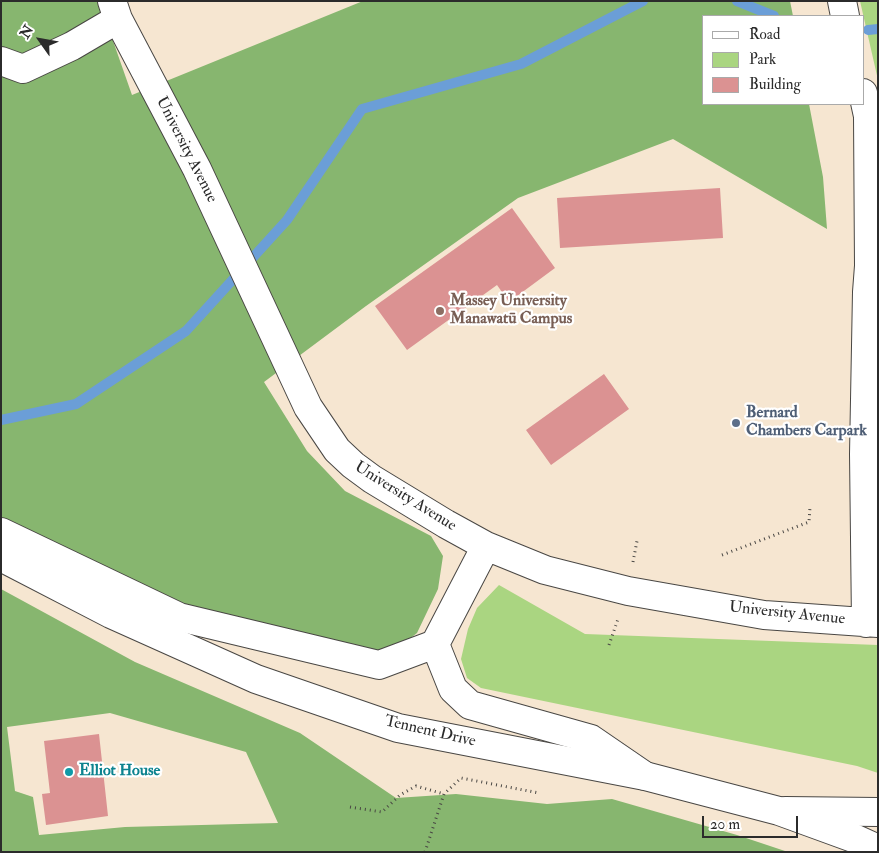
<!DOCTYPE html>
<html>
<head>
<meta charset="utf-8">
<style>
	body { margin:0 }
	#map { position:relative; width:879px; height:853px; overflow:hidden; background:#f6e6d1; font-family:"IM FELL Double Pica",serif }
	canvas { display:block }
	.frame { position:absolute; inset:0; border:2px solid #2b2b2b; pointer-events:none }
	.legend { position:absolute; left:702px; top:15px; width:162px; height:90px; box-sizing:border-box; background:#fff; border:1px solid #aaa; margin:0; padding:6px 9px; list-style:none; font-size:15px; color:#2b2b2b }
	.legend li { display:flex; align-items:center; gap:10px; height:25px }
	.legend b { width:25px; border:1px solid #aaa }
	.north { position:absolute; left:15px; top:15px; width:50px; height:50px; -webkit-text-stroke:4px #fff; paint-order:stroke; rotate:302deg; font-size:14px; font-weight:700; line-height:20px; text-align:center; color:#2b2b2b }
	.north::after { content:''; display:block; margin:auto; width:18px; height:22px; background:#2b2b2b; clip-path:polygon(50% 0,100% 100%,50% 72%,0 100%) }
	.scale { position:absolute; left:702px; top:816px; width:96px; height:22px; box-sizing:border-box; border:2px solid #2b2b2b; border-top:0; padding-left:6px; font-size:15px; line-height:18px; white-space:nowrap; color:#2b2b2b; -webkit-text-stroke:4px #fff; paint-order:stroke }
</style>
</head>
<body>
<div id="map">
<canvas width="879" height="853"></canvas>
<div class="frame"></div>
<ul class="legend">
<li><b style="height:6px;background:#fff"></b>Road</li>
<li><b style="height:14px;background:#aad581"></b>Park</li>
<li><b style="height:14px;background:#db9292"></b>Building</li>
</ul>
<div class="north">N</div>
<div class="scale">20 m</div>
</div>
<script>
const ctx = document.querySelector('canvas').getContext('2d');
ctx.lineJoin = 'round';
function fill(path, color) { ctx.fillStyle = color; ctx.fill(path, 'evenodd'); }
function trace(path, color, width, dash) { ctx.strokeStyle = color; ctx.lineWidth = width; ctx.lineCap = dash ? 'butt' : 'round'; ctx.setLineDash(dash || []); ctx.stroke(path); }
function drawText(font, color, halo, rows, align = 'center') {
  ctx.font = font + ' "IM FELL Double Pica",serif'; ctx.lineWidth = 4.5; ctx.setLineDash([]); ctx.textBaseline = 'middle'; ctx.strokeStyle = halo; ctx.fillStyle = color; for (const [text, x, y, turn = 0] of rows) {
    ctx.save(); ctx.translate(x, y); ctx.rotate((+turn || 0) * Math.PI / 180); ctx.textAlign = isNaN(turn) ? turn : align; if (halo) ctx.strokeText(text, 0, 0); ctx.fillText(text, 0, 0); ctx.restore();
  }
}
fill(new Path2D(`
	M860,1H878V80Z
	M499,585L585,634L878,645V773L857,766L481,688L467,678L461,659L468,629L477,608Z`), '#aad581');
fill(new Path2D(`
	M1,1H99L132,95L363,1H790L793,16H703V104H809L823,177L827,229L673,139L518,198L366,306L264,382L307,451L345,491L431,536L443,556L438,589L417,633L393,652L354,651L215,617L64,550L1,517Z
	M1,589L135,662L300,733L396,798L456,794L547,804L612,799L737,835L788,852H1ZM110,713L246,752L278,823L125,827L39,835L33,797L15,791L7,727Z`), '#87b66f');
trace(new Path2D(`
	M737,1L774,16
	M868,30L878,29
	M1,420L76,404L186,331L287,220L362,109L521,64L643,1`), '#6b9ed7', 10);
fill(new Path2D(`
	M720,188L723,238L560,248L557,198Z
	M512,208L555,268L509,302L497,285L407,350L375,306Z
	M604,374L629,409L551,465L526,430Z
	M99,734L108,816L46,825L42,794L50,793L44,741Z`), '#db9292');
const minor = new Path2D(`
	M112,1L118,19L197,169L308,407L337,450L353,465L372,479L446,524L486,546L545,570L628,591L764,615L878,623
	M842,1L845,16
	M1,61L23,69L72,46L118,19
	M863,93L868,116L869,266L867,292L864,454L866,623
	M1,532L179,617L379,665L435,644
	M435,644L453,689L470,705L591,739L645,776
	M435,644L486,546
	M785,811L878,812`);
const major = new Path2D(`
	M1,557L111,614L256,679L398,728L645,776L779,811L856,839L878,849`);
trace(minor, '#494744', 30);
trace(major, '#494744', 30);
trace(new Path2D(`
	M722,555L809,522L810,507
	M633,562L637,541
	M609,645L618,619
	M350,807L382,812L400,795L416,786L444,794
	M425,852L444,794L461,778L539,793`), '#494744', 3, [1, 4]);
trace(minor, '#fff', 28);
trace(major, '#fff', 28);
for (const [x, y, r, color] of [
	[440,311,5,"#8d6e63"],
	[736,423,5,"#5c6f8a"],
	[69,772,5,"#0f9aa8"]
]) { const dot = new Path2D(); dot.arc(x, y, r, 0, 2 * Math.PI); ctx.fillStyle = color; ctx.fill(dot); trace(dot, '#fff', 2); }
drawText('16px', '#2b2b2b', '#fff', [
	["University Avenue",186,150,63],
	["University Avenue",405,497,32],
	["University Avenue",787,614,6],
	["Tennent Drive",430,732,13]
]);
drawText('bold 16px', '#785e54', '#fff', [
	["Massey University",450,302],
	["Manawatū Campus",450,320]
], 'left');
drawText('bold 16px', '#4e5e75', '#fff', [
	["Bernard",746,414],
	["Chambers Carpark",746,432]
], 'left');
drawText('bold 16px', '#0d838f', '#fff', [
	["Elliot House",79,772]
], 'left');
</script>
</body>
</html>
